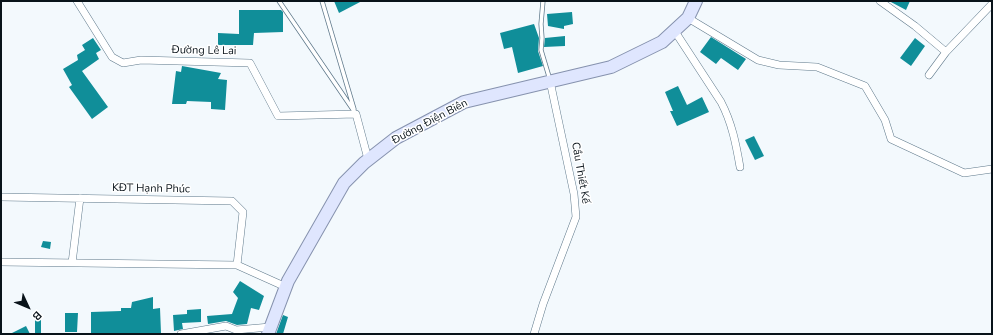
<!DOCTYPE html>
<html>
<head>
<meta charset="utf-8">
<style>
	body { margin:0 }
	#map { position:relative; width:993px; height:335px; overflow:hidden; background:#f3f9fd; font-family:"Nunito Sans",sans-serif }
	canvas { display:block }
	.frame { position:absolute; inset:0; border:2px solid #09131a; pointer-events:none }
	.north { position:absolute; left:8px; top:287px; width:40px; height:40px; -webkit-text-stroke:3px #fff; paint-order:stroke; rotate:134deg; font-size:11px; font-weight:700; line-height:16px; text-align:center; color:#09131a }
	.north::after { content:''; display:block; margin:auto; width:14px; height:18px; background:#09131a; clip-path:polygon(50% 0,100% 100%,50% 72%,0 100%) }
</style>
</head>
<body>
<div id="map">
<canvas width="993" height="335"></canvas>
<div class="frame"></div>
<div class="north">B</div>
</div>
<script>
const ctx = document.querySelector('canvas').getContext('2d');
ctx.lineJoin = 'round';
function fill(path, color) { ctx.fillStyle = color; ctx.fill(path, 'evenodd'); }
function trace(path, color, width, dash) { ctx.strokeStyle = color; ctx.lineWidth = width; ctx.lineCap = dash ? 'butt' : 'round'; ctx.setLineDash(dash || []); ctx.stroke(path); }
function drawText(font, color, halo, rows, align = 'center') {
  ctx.font = font + ' "Nunito Sans",sans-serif'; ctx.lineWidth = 3; ctx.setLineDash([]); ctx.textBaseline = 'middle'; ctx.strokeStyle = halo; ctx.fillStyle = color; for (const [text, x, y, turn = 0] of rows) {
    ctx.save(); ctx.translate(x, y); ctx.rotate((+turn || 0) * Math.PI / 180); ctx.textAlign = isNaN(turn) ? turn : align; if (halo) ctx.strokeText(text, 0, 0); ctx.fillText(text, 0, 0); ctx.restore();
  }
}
fill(new Path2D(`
	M334,1H362L339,13Z
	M889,1H910L906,10Z
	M239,10H281L283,12V32L254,33L253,45H218V33L239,34Z
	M572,12L573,24L564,26V29L548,26L547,14Z
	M534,24L539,38L538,51L543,66L518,73L512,47L504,49L500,33Z
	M565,36V46L544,47L545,38Z
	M711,37L746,59L738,70L721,58L716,64L700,52Z
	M93,38L101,50L96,53L99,59L82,71L108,107L92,119L69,87L72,85L63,69L78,60L77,55L85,50L82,45Z
	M915,38L925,46L911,66L900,58Z
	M182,66L221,73L218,79L227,80L225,110L211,109V102L187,101L186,104H172L176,71L181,72Z
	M678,86L687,105L702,97L709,112L677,126L670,111H673L665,92Z
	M754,136L764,156L755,160L745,140Z
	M43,241L51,242L50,249L41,247Z
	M240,281L264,296L259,310L251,308L247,324L237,325L226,321L208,324L207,316L232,314L238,298L233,292Z
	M153,297V309L160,308L161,333L152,334H91V312L121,311V308H131L132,302Z
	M201,309V322L182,323L183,329L174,331L173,315L187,314V310Z
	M65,313H78L77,332H65Z
	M283,315L288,317L283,334H276Z
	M41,318V334H35V319Z
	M26,326L30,334H10Z`), '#108e99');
const service = new Path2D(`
	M279,1L356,114
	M322,1L354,109
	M543,1L541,24L542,38L541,50L550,80`);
const minor = new Path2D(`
	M77,1L112,57L123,63L141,60L250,63L278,116L356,114L368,159
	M880,1L915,26L946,52
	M688,18L758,60L779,65L817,67L865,86L885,120L891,139L964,173L992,169
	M674,30L721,102C732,123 736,144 740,167
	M929,75L946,52L992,4
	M1,197L232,201L243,212L237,265
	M1,262L237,265L286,287
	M72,263L80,198
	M181,334L226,326L236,330L270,327
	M534,334L543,304L576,217L574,194L550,81`);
const primary = new Path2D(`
	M268,334L288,281L344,183L364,163L396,138L464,102L611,67L662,42L688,18L696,1`);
trace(service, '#5f798b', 5);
trace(minor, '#5f798b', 8);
trace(primary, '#8692ae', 14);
trace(service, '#fff', 3.5);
trace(minor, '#fff', 7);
trace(primary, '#dfe6fe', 12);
drawText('11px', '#09131a', '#fff', [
	["Đường Lê Lai",204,51,1],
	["Đường Điện Biên",430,122,-28],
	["Cầu Thiết Kế",580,173,80],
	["KĐT Hạnh Phúc",151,189,1]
]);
</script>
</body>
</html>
